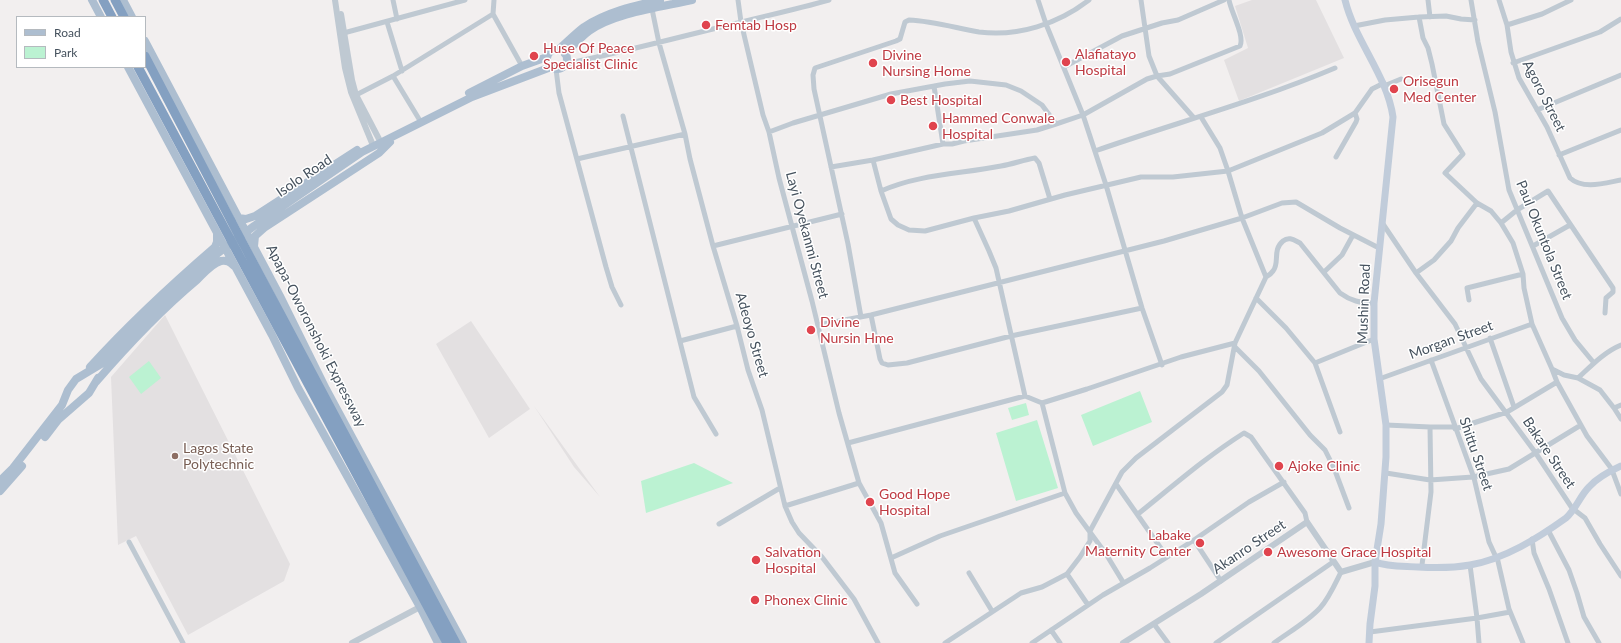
<!DOCTYPE html>
<html>
<head>
<meta charset="utf-8">
<style>
	body { margin:0 }
	#map { position:relative; width:1621px; height:643px; overflow:hidden; background:#f2efef; font-family:Lato,sans-serif }
	canvas { display:block }
	.legend { position:absolute; left:16px; top:16px; width:130px; height:52px; box-sizing:border-box; background:#fff; border:1px solid #b5babf; margin:0; padding:5px 7px; list-style:none; font-size:12px; color:#46525e }
	.legend li { display:flex; align-items:center; gap:8px; height:20px }
	.legend b { width:20px; border:1px solid #b5babf }
</style>
</head>
<body>
<div id="map">
<canvas width="1621" height="643"></canvas>
<ul class="legend">
<li><b style="height:5px;background:#adbed0"></b>Road</li>
<li><b style="height:11px;background:#bbf2d2"></b>Park</li>
</ul>
</div>
<script>
const ctx = document.querySelector('canvas').getContext('2d');
ctx.lineJoin = 'round';
function fill(path, color) { ctx.fillStyle = color; ctx.fill(path, 'evenodd'); }
function trace(path, color, width, dash) { ctx.strokeStyle = color; ctx.lineWidth = width; ctx.lineCap = dash ? 'butt' : 'round'; ctx.setLineDash(dash || []); ctx.stroke(path); }
function drawText(font, color, halo, rows, align = 'center') {
  ctx.font = font + ' Lato,sans-serif'; ctx.lineWidth = 3; ctx.setLineDash([]); ctx.textBaseline = 'middle'; ctx.strokeStyle = halo; ctx.fillStyle = color; for (const [text, x, y, turn = 0] of rows) {
    ctx.save(); ctx.translate(x, y); ctx.rotate((+turn || 0) * Math.PI / 180); ctx.textAlign = isNaN(turn) ? turn : align; if (halo) ctx.strokeText(text, 0, 0); ctx.fillText(text, 0, 0); ctx.restore();
  }
}
fill(new Path2D(`
	M1252,0H1316L1344,58L1239,101L1224,60L1248,48L1235,6Z
	M165,315L290,564L284,581L188,635L136,536L118,545L111,377Z
	M471,321L530,409L489,438L436,344Z
	M534,406L600,497L574,467Z`), '#e3e0e1');
fill(new Path2D(`
	M149,361L161,378L141,394L129,377Z
	M1140,391L1152,422L1093,446L1081,415Z
	M1026,403L1029,415L1012,420L1008,408Z
	M1037,420L1058,488L1016,501L996,433Z
	M694,463L733,483L646,513L641,481Z`), '#bbf2d2');
trace(new Path2D(`
	M393,0L397,19
	M738,0L741,22L763,115L769,132L779,178L812,301L839,413L859,483L881,523L895,573L917,604
	M1038,0L1046,24L1083,115L1106,185L1142,308L1162,365
	M1141,0L1149,56L1157,76L1194,118
	M1428,0L1430,17
	M1471,0L1478,42L1495,112L1509,190L1562,318L1575,340L1594,363
	M1499,0L1507,25L1511,52L1519,78L1547,127L1570,178C1583,190 1605,183 1621,180
	M652,9L659,43L685,134L690,159L713,246L737,326L748,370L762,410L785,506L792,522L799,533L822,557L854,599L878,643
	M493,14L494,0
	M1419,17L1423,38L1428,48L1432,64L1444,124L1463,154L1445,173L1477,203L1491,211L1501,223L1513,243L1523,274L1524,288L1532,324L1552,369L1564,375L1578,378L1600,390L1614,408L1621,419
	M387,22L402,71
	M1507,25L1542,14L1571,0
	M1354,26L1385,20L1419,17L1446,16L1461,19L1475,20
	M340,34L465,0
	M1513,63L1600,32L1621,19
	M565,64C619,53 672,39 725,26C760,17 794,10 829,0
	M1064,67L1122,36L1162,23L1178,20L1224,0
	M556,69L559,93L606,267L612,287L621,305
	M393,76L493,14L522,66
	M934,86L943,144
	M1384,86L1401,79
	M356,95L393,76L419,119
	M1537,110L1621,75
	M623,116L694,397L716,434
	M769,132L793,123L891,94L945,84L970,81L1006,85L1021,91L1042,105L1056,124
	M1095,151C1175,123 1257,101 1335,68
	M1559,155L1621,130
	M1336,157L1356,122L1357,119L1355,113
	M577,159L685,134
	M873,160L881,191L891,219L898,225L909,230L925,231L974,218L1009,211L1065,195L1141,177H1173L1228,171L1322,133L1355,113L1372,89L1384,83
	M831,167L873,160L943,144H952L964,141L1037,130L1056,124L1083,115L1147,79L1157,76L1170,74L1240,46C1245,36 1231,12 1229,0
	M881,191C919,174 961,174 1001,166C1013,164 1023,160 1035,158L1039,163L1050,199
	M974,218L989,251L996,268L1025,396
	M1501,223L1517,210L1548,191L1613,288V292L1606,298L1605,313
	M1383,224L1416,273L1455,324L1481,379L1535,452L1572,508L1585,518L1600,544L1621,576
	M713,246L842,214
	M1533,246L1570,225
	M1324,272L1342,255L1353,235
	M1416,273L1434,260L1451,241L1458,228L1477,203
	M1266,277C1268,276 1271,274 1273,271C1280,263 1272,250 1283,241C1289,236 1294,240 1300,243L1340,293C1351,301 1360,303 1374,303
	M1256,298L1286,328L1315,363L1340,432
	M1469,300L1467,288L1523,274
	M871,315L880,359L882,363L888,365L907,363L1011,336L1142,308
	M861,317L848,244L814,89L813,75L815,68L896,41L900,39L905,22L909,20C933,21 956,28 979,32C1018,37 1058,24 1089,0
	M818,325L871,315L1164,241L1242,218L1282,203L1296,202L1340,228L1379,248
	M1490,338L1514,407
	M680,341L737,326
	M1235,347L1259,371L1310,435L1325,450L1334,468L1349,508
	M1431,360L1474,478L1489,542L1495,555
	M1315,363L1374,339
	M1552,369L1557,382
	M1578,378C1591,366 1604,352 1621,345
	M1379,379L1532,324
	M1042,403L1065,493L1076,513L1106,554L1123,582
	M1614,408L1621,405
	M1386,425L1430,427H1454
	M1455,429L1507,412L1557,382L1587,436L1611,468
	M848,443L1025,396L1042,403L1087,389L1181,357L1235,343L1266,277L1242,218L1228,171L1220,148L1201,117
	M1612,470L1621,494
	M1386,473L1430,480L1473,477L1509,469L1581,425
	M1116,484L1167,557
	M785,506L859,483
	M1138,514C1173,486 1206,457 1244,433L1251,437L1305,513L1307,522
	M719,524L780,488
	M1548,530L1569,570L1577,593L1584,617L1599,643
	M1532,539L1534,553L1549,589L1568,643
	M1194,540L1221,581
	M129,542L183,643
	M1497,557L1509,609L1523,643
	M891,558L940,536L1065,493
	M1422,565L1431,492L1430,427
	M1470,565L1477,618L1510,612
	M969,573L992,611
	M1067,574L1088,605
	M1154,624L1168,643
	M1051,630L1060,643
	M1370,632L1477,618L1479,643
	M945,643L1021,593L1042,587L1067,574L1080,557L1090,541V531L1122,472L1136,458L1222,392L1227,385L1235,343
	M1032,643L1103,595L1150,568L1194,540L1249,502L1284,482
	M1216,643L1333,562
	M1274,643C1289,632 1307,622 1320,608C1329,598 1335,584 1341,572`), '#bfc9d2', 5);
trace(new Path2D(`
	M335,0L345,68L351,92L372,143
	M341,14L352,80L356,95L379,139
	M352,643L420,607
	M1123,643L1201,594L1307,522L1341,572L1375,562`), '#bfc9d2', 6);
trace(new Path2D(`
	M1345,0C1355,41 1387,75 1393,117L1374,303V339L1386,425V457L1381,524L1375,562V586L1370,624L1369,643
	M1375,562C1388,567 1404,566 1418,567C1435,568 1453,568 1470,565C1505,559 1538,538 1566,518C1576,509 1580,496 1589,487C1597,478 1610,471 1621,466`), '#c1ccda', 7);
trace(new Path2D(`
	M92,0L101,17
	M123,0L132,17
	M145,41L280,296L326,389L463,643
	M547 59a10 10 0 1 1 20 0a10 10 0 1 1-20 0Z
	M558,50C567,42 575,34 584,27C607,12 633,6 660,0
	M565,54C573,46 581,37 589,31C614,13 661,7 692,0
	M128,67L272,335L298,388L420,607L438,643
	M469,93L522,66L547,57
	M238,218L246,219L255,216L357,150
	M254,246L255,236L264,228L379,153L390,142
	M90,367C129,324 171,285 215,247L217,242V234
	M96,382C127,346 160,311 197,280C203,274 212,263 221,261C227,260 230,262 234,266
	M45,437L58,420L89,393L98,378
	M0,481L13,468L62,405L68,390L76,379L106,361L150,314L218,253L254,226L362,152L472,97L551,67
	M0,491L22,466`), '#adbed0', 8);
trace(new Path2D(`
	M103,0L112,17
	M115,0L124,17
	M145,56L239,236L456,643
	M138,67L447,643`), '#84a0c1', 9);
for (const [x, y, r, color] of [
	[706,25,5,"#e0444e"],
	[534,56,5,"#e0444e"],
	[1066,62,5,"#e0444e"],
	[873,63,5,"#e0444e"],
	[1394,89,5,"#e0444e"],
	[891,100,5,"#e0444e"],
	[933,126,5,"#e0444e"],
	[811,330,5,"#e0444e"],
	[175,456,4,"#8d6e63"],
	[1279,466,5,"#e0444e"],
	[870,502,5,"#e0444e"],
	[1200,543,5,"#e0444e"],
	[1268,552,5,"#e0444e"],
	[756,560,5,"#e0444e"],
	[755,600,5,"#e0444e"]
]) { const dot = new Path2D(); dot.arc(x, y, r, 0, 2 * Math.PI); ctx.fillStyle = color; ctx.fill(dot); trace(dot, '#fff', 1.5); }
drawText('14px', '#be3a42', '#fff', [
	["Femtab Hosp",715,25],
	["Huse Of Peace",543,48],
	["Specialist Clinic",543,64],
	["Alafiatayo",1075,54],
	["Hospital",1075,70],
	["Divine",882,55],
	["Nursing Home",882,71],
	["Orisegun",1403,81],
	["Med Center",1403,97],
	["Best Hospital",900,100],
	["Hammed Conwale",942,118],
	["Hospital",942,134],
	["Divine",820,322],
	["Nursin Hme",820,338],
	["Ajoke Clinic",1288,466],
	["Good Hope",879,494],
	["Hospital",879,510],
	["Labake",1191,535,"right"],
	["Maternity Center",1191,551,"right"],
	["Salvation",765,552],
	["Hospital",765,568],
	["Awesome Grace Hospital",1277,552],
	["Phonex Clinic",764,600]
], 'left');
drawText('14px', '#46525e', '#fff', [
	["Agoro Street",1544,96,63],
	["Isolo Road",304,176,-34],
	["Layi Oyekanmi Street",807,235,75],
	["Paul Okuntola Street",1544,240,68],
	["Mushin Road",1364,304,-88],
	["Adeoyo Street",752,335,74],
	["Apapa-Oworonshoki Expressway",316,336,63],
	["Morgan Street",1451,340,-20],
	["Bakare Street",1549,453,56],
	["Shittu Street",1476,454,71],
	["Akanro Street",1249,547,-34]
]);
drawText('14px', '#785e54', '#fff', [
	["Lagos State",183,448],
	["Polytechnic",183,464]
], 'left');
</script>
</body>
</html>
